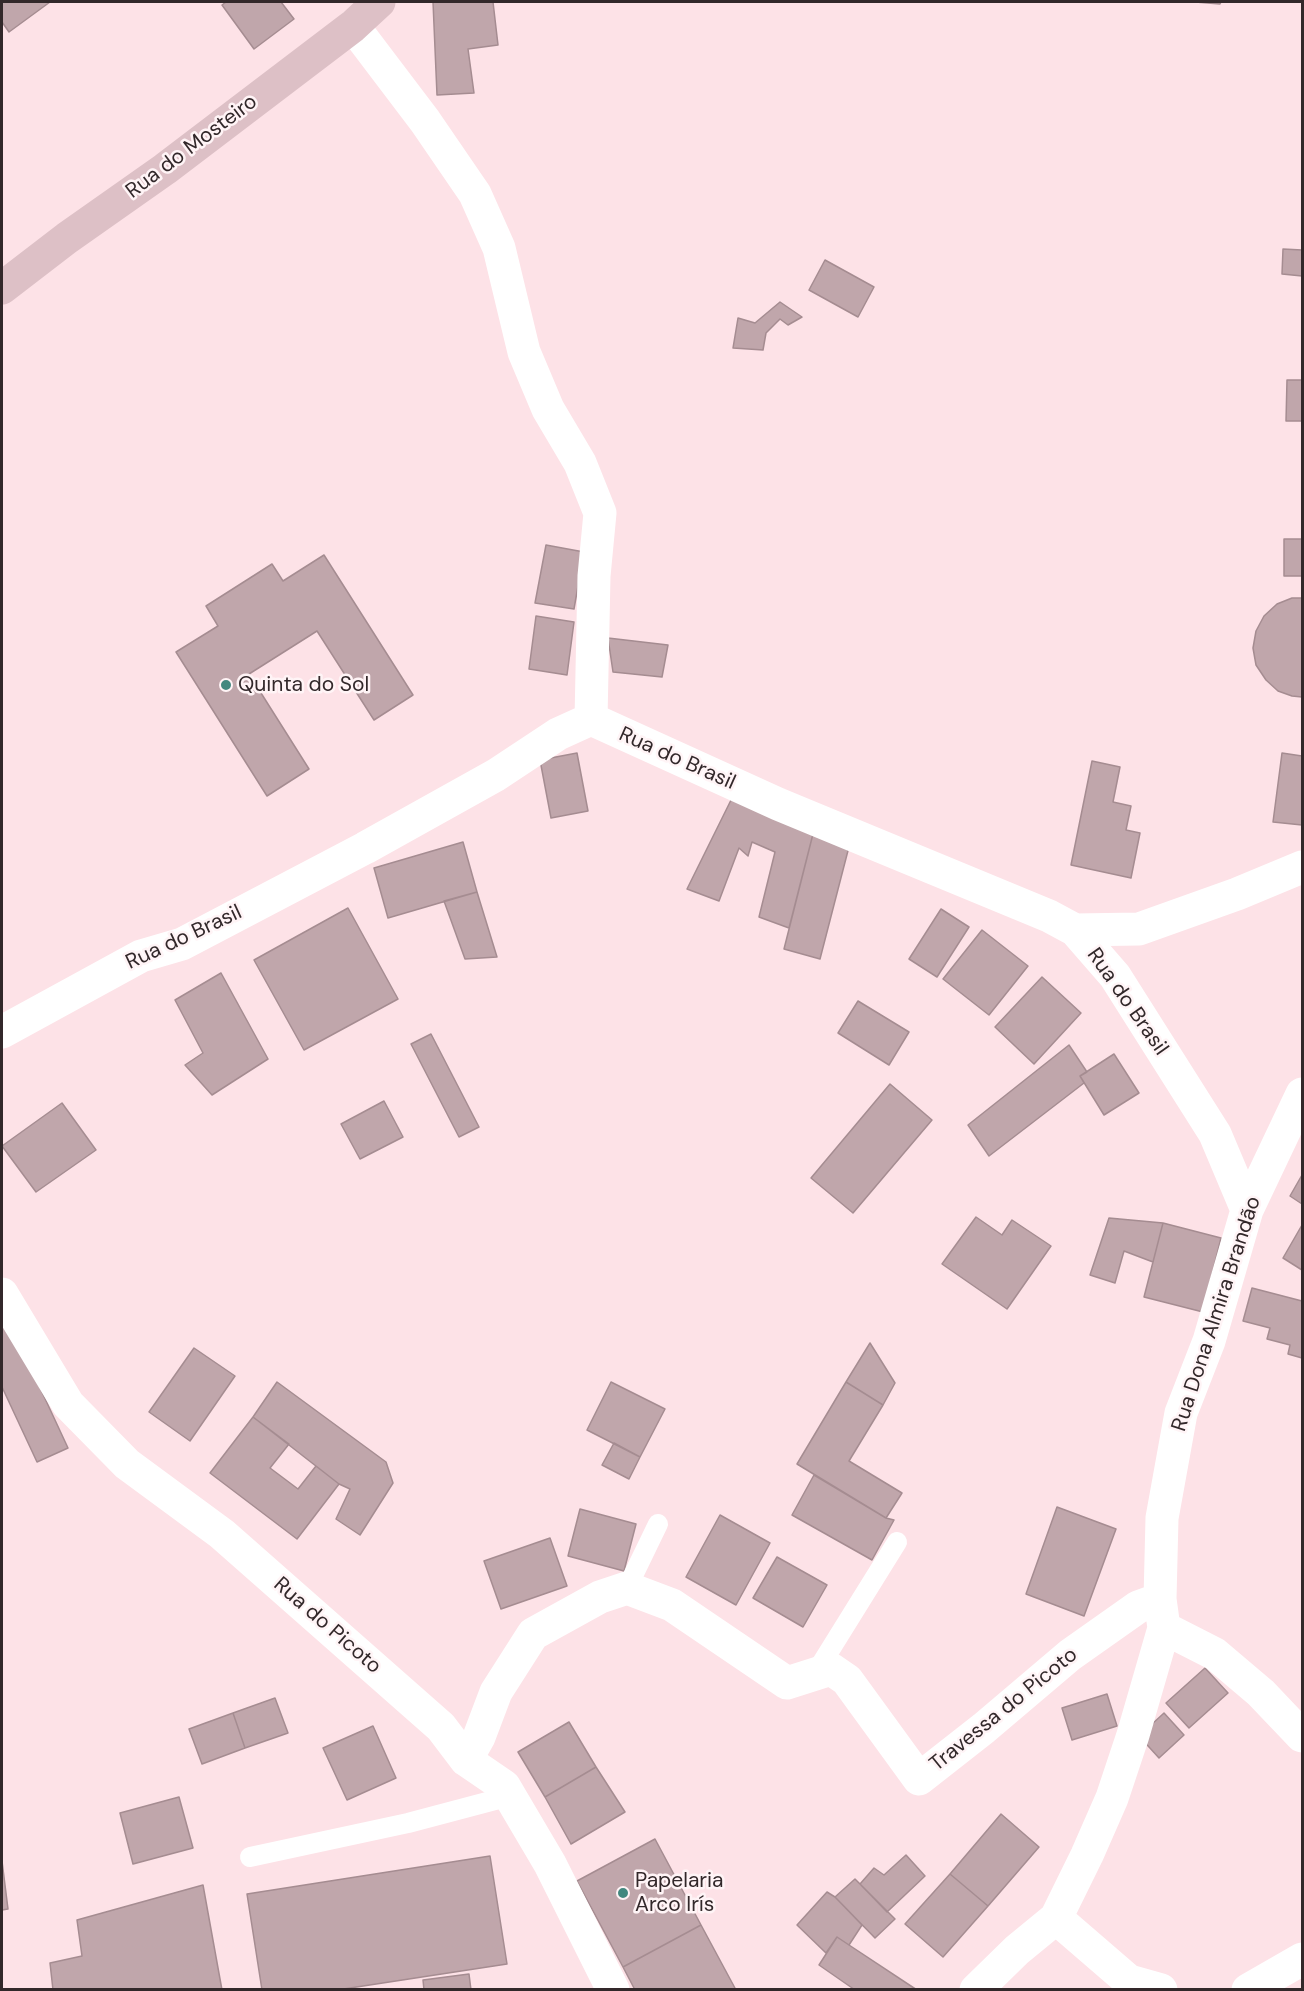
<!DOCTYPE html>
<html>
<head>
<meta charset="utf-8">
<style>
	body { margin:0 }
	#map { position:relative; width:1304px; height:1991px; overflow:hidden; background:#fde2e7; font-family:"DM Sans",sans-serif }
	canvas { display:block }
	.frame { position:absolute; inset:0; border:3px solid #32282a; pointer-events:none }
</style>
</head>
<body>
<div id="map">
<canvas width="1304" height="1991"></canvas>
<div class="frame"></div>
</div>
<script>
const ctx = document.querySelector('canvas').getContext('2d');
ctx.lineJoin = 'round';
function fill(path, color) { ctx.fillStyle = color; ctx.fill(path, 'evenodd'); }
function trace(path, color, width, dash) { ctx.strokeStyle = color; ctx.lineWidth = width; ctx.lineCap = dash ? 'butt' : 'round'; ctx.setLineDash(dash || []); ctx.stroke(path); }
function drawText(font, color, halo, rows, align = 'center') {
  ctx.font = font + ' "DM Sans",sans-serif'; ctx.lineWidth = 5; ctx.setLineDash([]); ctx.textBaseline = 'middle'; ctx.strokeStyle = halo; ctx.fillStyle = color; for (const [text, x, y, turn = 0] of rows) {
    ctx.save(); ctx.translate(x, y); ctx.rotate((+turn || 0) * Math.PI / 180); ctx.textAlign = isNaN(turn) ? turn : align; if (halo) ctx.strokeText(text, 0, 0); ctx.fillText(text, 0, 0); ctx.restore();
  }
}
const building = new Path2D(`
	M2,2H50L9,32L2,22Z
	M226,2H281L294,19L254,49L222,5Z
	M433,2H498H493L498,45L468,49L474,93L437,95Z
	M1195,2H1221L1220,4Z
	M1283,249L1302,250V276L1282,274Z
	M825,260L874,287L858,317L809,290Z
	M780,302L802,317L788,325L780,319L766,333L763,350L733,348L738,318L755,323Z
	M1287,380H1302V421H1286Z
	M1284,539H1302V576H1284Z
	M546,545L584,552L574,609L535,603Z
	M324,555L413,695L374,720L317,631L249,674L309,769L267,796L176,652L218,626L206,606L272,564L283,581Z
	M1292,598H1302V697L1292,696L1278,691L1266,680L1256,665L1253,648L1256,631L1264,616L1277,604Z
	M536,616L574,622L567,675L529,669Z
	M608,638L668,645L662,677L613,672Z
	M577,753L588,811L551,818L540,760Z
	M1282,753L1302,756V825L1273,822Z
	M1092,761L1120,767L1113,802L1131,806L1126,830L1140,833L1131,878L1071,865Z
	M734,794L814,830L789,928L759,917L775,852L752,842L748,856L739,848L719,901L687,889Z
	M814,830L851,839L820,959L784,949Z
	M463,842L477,892L388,918L374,868Z
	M477,892L497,957L465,959L444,901Z
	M348,908L398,999L304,1050L254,960Z
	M941,909L969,927L937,977L909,959Z
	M982,930L1028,966L989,1015L943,979Z
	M221,973L268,1059L212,1095L185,1065L203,1053L175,1000Z
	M1042,977L1081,1013L1034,1064L995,1027Z
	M858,1001L909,1032L889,1065L838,1033Z
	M431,1034L479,1127L459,1137L411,1044Z
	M1069,1045L1087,1072L1080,1076L1084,1083L989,1156L968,1125Z
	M1114,1054L1139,1093L1104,1115L1080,1076Z
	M890,1084L932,1120L853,1213L811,1178Z
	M384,1101L403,1137L360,1159L341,1124Z
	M62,1103L96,1150L36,1192L2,1146Z
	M1302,1175V1204L1290,1196Z
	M976,1217L1002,1235L1012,1220L1051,1246L1007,1309L942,1264Z
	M1109,1218L1163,1223L1153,1262L1124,1251L1115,1283L1090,1275Z
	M1163,1223L1221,1238L1203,1312L1144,1297Z
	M1302,1225V1270L1283,1258Z
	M1252,1288L1302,1301V1358L1288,1354L1290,1345L1267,1339L1270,1328L1243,1321Z
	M2,1306L68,1448L37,1462L2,1387Z
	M870,1343L895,1383L883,1405L846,1382Z
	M194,1348L235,1376L190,1441L149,1412Z
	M277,1382L386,1462L393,1483L360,1535L336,1519L350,1489L339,1484L253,1417Z
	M611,1382L665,1409L640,1457L587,1430Z
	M846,1382L883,1405L849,1461L902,1493L886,1518L797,1464Z
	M253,1417L289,1444L270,1468L298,1489L316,1466L339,1484L297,1539L210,1473Z
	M614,1443L640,1457L629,1479L602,1465Z
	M814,1475L886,1518L894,1520L872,1560L792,1515Z
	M1057,1507L1116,1529L1084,1616L1026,1594Z
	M580,1509L636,1524L624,1571L568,1556Z
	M720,1515L770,1543L736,1605L686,1577Z
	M550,1538L567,1586L501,1609L484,1561Z
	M777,1557L827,1585L803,1627L753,1598Z
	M1205,1668L1228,1693L1189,1728L1166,1703Z
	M1107,1694L1117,1726L1072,1740L1062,1708Z
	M275,1698L288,1733L245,1748L233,1713Z
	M233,1713L245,1748L202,1764L189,1729Z
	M1164,1713L1184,1735L1159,1758L1139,1736Z
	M569,1722L596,1767L545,1797L518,1752Z
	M373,1726L396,1778L347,1800L323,1748Z
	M596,1767L625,1812L571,1844L545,1797Z
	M179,1797L193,1848L133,1864L120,1813Z
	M1001,1814L1039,1847L988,1906L950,1874Z
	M655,1839L701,1925L623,1967L577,1881Z
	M906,1855L925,1876L887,1912L860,1884L874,1868L884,1875Z
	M490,1856L507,1964L337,1990H262L247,1894Z
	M2,1861L8,1909L2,1910Z
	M950,1874L988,1906L943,1957L905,1924Z
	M855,1879L895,1919L875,1938L835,1897Z
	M203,1885L222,1990H53L50,1963L82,1956L77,1920Z
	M827,1892L835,1897L862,1925L849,1945L837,1937L826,1953L797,1925Z
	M701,1925L736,1990H635L623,1967Z
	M837,1937L849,1945L917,1990H855L819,1965Z
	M469,1974L471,1990H424L423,1980Z`);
fill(building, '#c0a6ab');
trace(building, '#a58c91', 1.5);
trace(new Path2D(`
	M627,1588L658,1524
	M815,1674L897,1542
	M250,1857L408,1823L510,1796`), '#fff', 20);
trace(new Path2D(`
	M353,26L425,121L475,194L499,248L524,352L548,409L580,463L600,513L594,576L591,719
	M1075,930L1139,929L1237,894L1302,867
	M2,1032L141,956L182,944L365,848L496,775L558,734L591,719L778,804L1049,916L1075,930L1115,976L1215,1134L1247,1210
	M2,1294L68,1404L127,1464L222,1534L441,1727L466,1760L504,1786L550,1864L613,1990
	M1164,1628L1215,1654L1261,1693L1302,1736
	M466,1760L479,1737L496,1692L533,1634L600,1597L627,1588L672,1605L787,1683L831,1669L847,1680L919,1779L984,1728L1070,1655L1138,1607L1160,1599
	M1056,1918L1129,1981L1161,1990
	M976,1990L1017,1950L1056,1918L1087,1855L1112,1798L1133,1735L1164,1628L1160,1599L1162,1518L1181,1413L1209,1341L1247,1210L1302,1094
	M1248,1990L1302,1959`), '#fff', 33);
trace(new Path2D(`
	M2,288L67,238L165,169L353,26L379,2`), '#ddc0c6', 33);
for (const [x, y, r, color] of [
	[226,685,6,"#42887f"],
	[623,1893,6,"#42887f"]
]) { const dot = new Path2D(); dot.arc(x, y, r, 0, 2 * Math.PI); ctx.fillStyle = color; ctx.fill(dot); trace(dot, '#fff4f6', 2); }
drawText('21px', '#32282a', '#fff4f6', [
	["Rua do Mosteiro",192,147,-37],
	["Rua do Brasil",677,759,24],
	["Rua do Brasil",184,938,-25],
	["Rua do Brasil",1127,1002,55],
	["Rua Dona Almira Brandão",1217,1314,-72],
	["Rua do Picoto",327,1626,41],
	["Travessa do Picoto",1004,1710,-39]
]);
drawText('21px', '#32282a', '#fff4f6', [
	["Quinta do Sol",238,685],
	["Papelaria",635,1881],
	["Arco Irís",635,1905]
], 'left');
</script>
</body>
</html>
